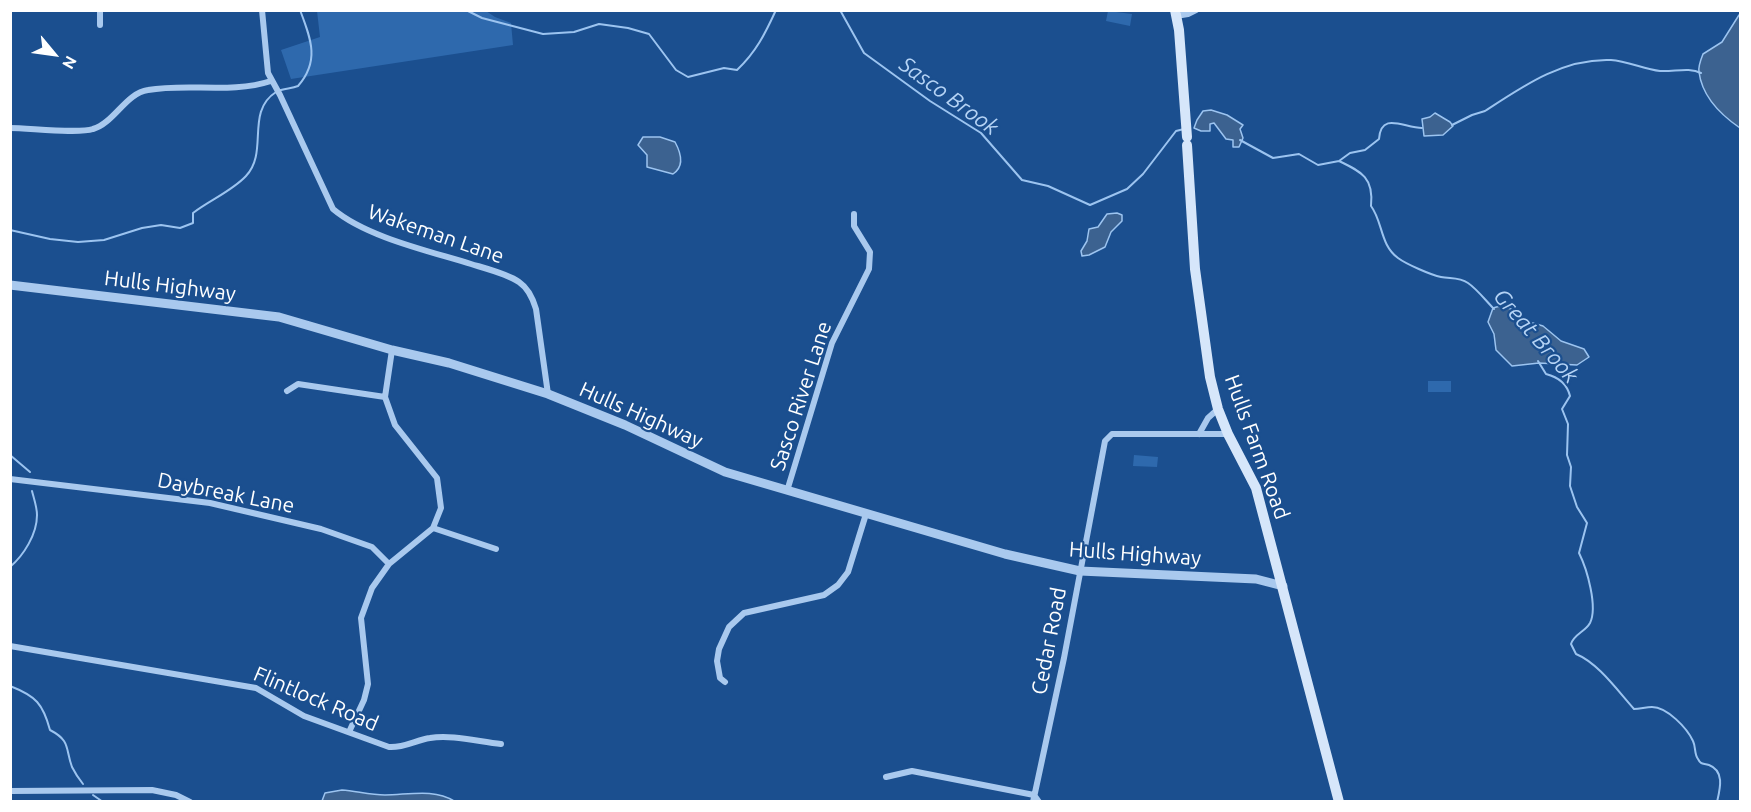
<!DOCTYPE html>
<html>
<head>
<meta charset="utf-8">
<style>
	body { margin:0 }
	#map { position:relative; width:1751px; height:812px; overflow:hidden; background:#1b4f8f; font-family:Ubuntu,sans-serif }
	canvas { display:block }
	.frame { position:absolute; inset:0; border:12px solid #fff; pointer-events:none }
	.north { position:absolute; left:24px; top:24px; width:60px; height:60px; -webkit-text-stroke:4px #1b4f8f; paint-order:stroke; rotate:119deg; font-size:16px; font-weight:700; line-height:24px; text-align:center; color:#fff }
	.north::after { content:''; display:block; margin:auto; width:21px; height:27px; background:#fff; clip-path:polygon(50% 0,100% 100%,50% 72%,0 100%) }
</style>
</head>
<body>
<div id="map">
<canvas width="1751" height="812"></canvas>
<div class="frame"></div>
<div class="north">N</div>
</div>
<script>
const ctx = document.querySelector('canvas').getContext('2d');
ctx.lineJoin = 'round';
function fill(path, color) { ctx.fillStyle = color; ctx.fill(path, 'evenodd'); }
function trace(path, color, width, dash) { ctx.strokeStyle = color; ctx.lineWidth = width; ctx.lineCap = dash ? 'butt' : 'round'; ctx.setLineDash(dash || []); ctx.stroke(path); }
function drawText(font, color, halo, rows, align = 'center') {
  ctx.font = font + ' Ubuntu,sans-serif'; ctx.lineWidth = 4.5; ctx.setLineDash([]); ctx.textBaseline = 'middle'; ctx.strokeStyle = halo; ctx.fillStyle = color; for (const [text, x, y, turn = 0] of rows) {
    ctx.save(); ctx.translate(x, y); ctx.rotate((+turn || 0) * Math.PI / 180); ctx.textAlign = isNaN(turn) ? turn : align; if (halo) ctx.strokeText(text, 0, 0); ctx.fillText(text, 0, 0); ctx.restore();
  }
}
fill(new Path2D(`
	M317,11H486L495,17L511,23L513,45L291,79L281,50L320,37Z
	M1108,11L1132,14L1130,26L1106,21Z
	M1428,381H1451V392H1428Z
	M1134,455L1158,457L1157,467L1133,466Z`), '#2e69ad');
const water = new Path2D(`
	M1739,15H1740V128C1721,115 1702,96 1699,72C1698,67 1701,59 1703,54L1722,42Z
	M1211,110L1227,115L1243,125L1240,129L1243,138L1239,147H1233V140L1226,139L1214,123L1210,124V131H1201L1194,128L1197,120L1203,111Z
	M1435,113L1450,122L1453,126L1443,135L1424,136L1422,119L1430,117Z
	M643,137H660L675,142C681,153 685,166 673,174L647,167V155L638,145Z
	M1117,213L1122,215V221L1111,232L1105,247L1089,255L1082,256L1081,251L1087,241L1089,229L1098,227L1107,214Z
	M1500,306L1511,309L1519,319L1543,326L1561,341L1584,349L1589,357L1577,365L1539,363L1512,366L1496,350L1494,334L1488,322L1493,308Z
	M342,790C356,791 370,795 385,795C407,795 434,788 454,801H322L325,793Z`);
fill(water, '#3c6290');
trace(water, '#9cc4f0', 1.5);
trace(new Path2D(`
	M466,10L482,18L543,34L574,32L599,24L628,28L649,34L676,70L688,77L724,68L737,70C756,52 765,34 776,10
	M840,10L864,53L930,101L981,133L1022,180L1048,186L1090,205L1127,189L1143,174L1176,131L1184,129
	M1452,125L1472,115L1485,111C1523,86 1563,58 1611,60C1627,61 1644,69 1660,71C1674,72 1689,67 1701,73
	M1240,140L1273,158L1299,154L1318,165L1339,161L1350,153L1365,150L1379,139C1381,111 1404,128 1422,128
	M1339,161C1362,172 1374,178 1371,206C1383,222 1380,245 1398,258C1406,264 1431,275 1441,277C1450,279 1459,277 1468,283C1477,289 1486,301 1494,309
	M10,230L50,239L78,242L104,240L142,228L161,225L180,228L193,223V213C210,200 232,191 246,176C269,152 245,112 276,92C283,88 291,89 298,86C320,61 311,39 300,10
	M1538,361L1546,374C1558,377 1567,384 1570,396L1562,409L1568,424L1567,455L1571,467L1570,486L1577,507L1587,523L1579,553C1587,569 1598,607 1590,623C1585,632 1574,634 1571,644L1576,654C1598,663 1617,690 1634,709C1640,709 1646,707 1652,707C1667,707 1687,728 1693,741C1696,747 1694,754 1698,759C1701,765 1703,763 1709,765C1725,771 1720,789 1717,802
	M10,455L30,472
	M10,567C24,555 37,534 37,515C37,507 34,499 32,491
	M10,686C36,696 43,704 50,730C71,741 65,748 72,767C75,773 79,779 83,784
	M93,795L103,802`), '#9cc4f0', 2);
trace(new Path2D(`
	M262,10L268,73L280,95L333,209C366,237 429,251 471,264C484,268 508,274 519,282C528,288 533,299 536,309L548,394
	M1176,16L1188,14L1196,10
	M100,25V10
	M10,128C29,128 78,134 93,129C114,123 126,93 148,90C188,83 231,94 271,81
	M287,391L298,384L385,397
	M1199,434L1208,418L1218,409
	M10,479L210,503L321,529L372,547L389,564
	M787,491L832,343L869,269L870,252L854,226V214
	M433,528L496,549
	M10,646L256,688L304,716L389,747C404,748 416,740 430,738C451,734 480,742 501,744
	M725,682L720,678L717,661L719,649L729,627L744,613L824,595L838,585L848,572L866,514
	M349,732L364,700L368,684L361,618L372,588L389,564L433,528L441,508L437,478L395,425L385,397L392,350
	M886,777L912,771L1034,795L1039,802
	M10,791L152,790L176,795L190,802
	M1033,802L1064,658L1105,441L1112,434H1228`), '#a9c9ee', 6);
trace(new Path2D(`
	M10,285L279,317L392,350L449,363L548,394L625,425L725,472L1005,554L1080,571L1256,579L1283,586`), '#a9c9ee', 9);
trace(new Path2D(`
	M1175,10L1179,30L1187,137
	M1187,145L1195,269L1210,377L1218,409L1228,434L1256,488L1339,802`), '#d6e6fa', 10);
drawText('21px', '#fff', '#1b4f8f', [
	["Wakeman Lane",436,234,19],
	["Hulls Highway",170,286,7],
	["Sasco River Lane",801,396,-72],
	["Hulls Highway",641,415,24],
	["Hulls Farm Road",1257,447,70],
	["Daybreak Lane",226,493,11],
	["Hulls Highway",1135,554,4],
	["Cedar Road",1049,641,-79],
	["Flintlock Road",316,699,23]
]);
drawText('italic 22px', '#b5d3f5', '#1b4f8f', [
	["Sasco Brook",949,96,36],
	["Great Brook",1536,336,49]
]);
</script>
</body>
</html>
